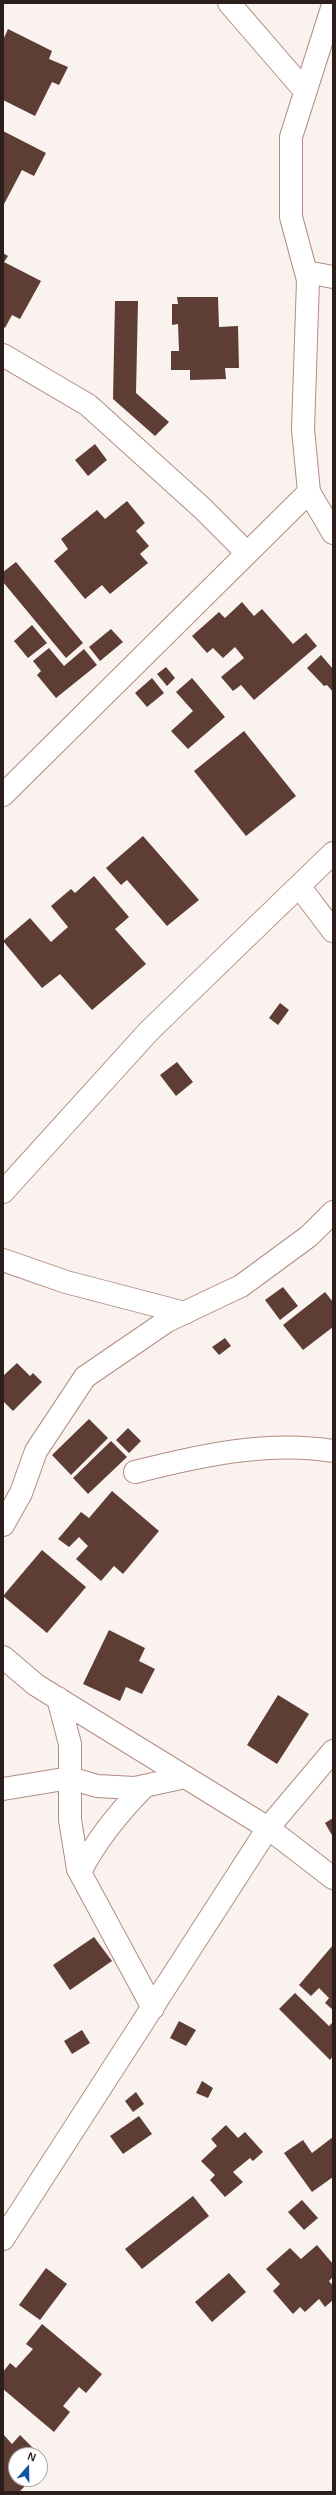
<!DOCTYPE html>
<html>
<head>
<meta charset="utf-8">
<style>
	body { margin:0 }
	#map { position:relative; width:336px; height:2495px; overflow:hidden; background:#faf2ef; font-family:Arial,sans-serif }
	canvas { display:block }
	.frame { position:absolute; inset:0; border:4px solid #2c1e1a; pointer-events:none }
	.north { position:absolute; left:8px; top:2447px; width:40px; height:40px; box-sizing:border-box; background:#fff; border:1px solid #aba5a3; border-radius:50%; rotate:20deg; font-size:11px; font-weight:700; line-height:16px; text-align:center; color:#2c1e1a }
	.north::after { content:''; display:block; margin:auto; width:14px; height:18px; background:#0e55a5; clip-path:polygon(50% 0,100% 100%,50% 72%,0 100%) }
</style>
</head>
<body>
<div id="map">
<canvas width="336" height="2495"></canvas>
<div class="frame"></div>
<div class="north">N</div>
</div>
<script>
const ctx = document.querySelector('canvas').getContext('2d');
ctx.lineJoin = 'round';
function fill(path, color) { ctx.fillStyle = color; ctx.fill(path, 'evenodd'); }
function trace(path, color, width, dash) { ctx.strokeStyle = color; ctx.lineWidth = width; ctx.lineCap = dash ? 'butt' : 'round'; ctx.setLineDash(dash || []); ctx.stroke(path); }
fill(new Path2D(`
	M8,29L52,51L49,59L68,67L59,85L52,82L35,116L3,100V40Z
	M3,131L46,153L34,176L22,170L3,206Z
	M3,253L8,256L4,262L41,281L20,319L12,315L5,328L3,326Z
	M177,297H218L219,327L238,326L239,368H225L226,379L190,380V370H171V351H179L178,324L172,325V304H178Z
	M115,301H138L136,393L169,422L155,436L113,399Z
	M95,444L107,460L88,476L75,460Z
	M127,501L145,523L136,531L149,546L140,554L148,563L110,594L102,585L85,599L54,561L68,549L61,539L97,510L105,519Z
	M16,562L83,643L66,658L3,582V572Z
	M242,602L254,616L262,609L293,644L306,633L317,646L254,700L241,685L233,691L221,677L244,658L235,647L223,658L213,648L207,653L192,636L219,612L225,618Z
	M32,625L47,643L28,658L14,641Z
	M111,629L123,642L100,661L89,647Z
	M49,648L64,666L84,649L97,665L56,698L37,675L41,671L33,661Z
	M321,655L333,669V692L327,685L324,686L307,668Z
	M166,667L175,678L167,686L157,674Z
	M152,678L164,693L147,707L135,693Z
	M192,678L225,717L188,749L171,731L193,711L176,692Z
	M244,731L296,796L246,836L194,771Z
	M143,836L199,900L167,926L127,880L121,885L106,868Z
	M94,876L129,917L115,929L146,964L92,1010L60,974L42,988L3,941L30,918L51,942L68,927L51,906L71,889L75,893Z
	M280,1003L289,1010L278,1025L269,1018Z
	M177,1062L193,1082L176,1096L160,1075Z
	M283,1287L298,1306L280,1320L265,1300Z
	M325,1292L333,1302V1327L303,1350L283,1325Z
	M225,1338L231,1346L219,1355L212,1347Z
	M17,1363L30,1376L33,1373L42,1382L13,1411L3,1401V1376Z
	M89,1419L108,1438L71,1475L52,1455Z
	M128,1428L141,1441L129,1453L116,1440Z
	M111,1441L127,1457L88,1494L73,1478Z
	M112,1491L159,1531L123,1574L114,1566L101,1581L76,1559L88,1546L79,1537L69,1547L58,1539L81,1512L89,1518Z
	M42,1550L86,1587L47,1633L3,1596Z
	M109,1630L145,1648L139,1661L155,1669L142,1694L126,1687L120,1701L83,1684Z
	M278,1695L309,1714L277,1764L247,1745Z
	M333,1818V1837L325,1823Z
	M94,1937L112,1961L70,1990L53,1965Z
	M333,1945V2010L325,2003L329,1998L319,1988L311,1996L299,1985Z
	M295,1993L329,2026L333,2022V2056L330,2060L279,2009Z
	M179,2021L196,2030L186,2046L170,2038Z
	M82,2030L90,2043L72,2054L64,2041Z
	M202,2081L213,2088L208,2098L196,2093Z
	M136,2092L144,2104L133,2112L125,2101Z
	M139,2116L152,2134L123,2154L110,2136Z
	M226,2125L238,2138L245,2132L263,2152L253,2161L250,2158L233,2172L243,2182L225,2197L210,2180L215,2175L201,2161L217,2146L211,2139Z
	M333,2137V2177L312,2192L284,2153L303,2140L312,2153Z
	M193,2196L209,2216L142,2269L125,2249Z
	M302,2200L318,2218L304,2230L288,2212Z
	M317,2245L333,2264V2277L329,2281L333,2286V2300L325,2307L319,2299L305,2312L300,2307L293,2314L273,2291L280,2284L266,2269L290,2248L301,2259Z
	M46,2268L67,2284L40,2320L19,2305Z
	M229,2273L246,2292L212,2322L195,2302Z
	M42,2324L102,2374L86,2393L79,2387L63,2406L70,2412L54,2432L3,2389V2372L10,2363L16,2368L33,2349L26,2344Z
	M3,2434L12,2444L20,2435L37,2452L34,2455H16V2479H32L19,2492H3Z`), '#5d3d34');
const minor = new Path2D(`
	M229,3L305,91
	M333,5L291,137V217L308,280L303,429L309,492L333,533
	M306,272L333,277
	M3,355L88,405L202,508L246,552
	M3,795L309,492
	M299,886L333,931
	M3,1192L149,1031L333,853
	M3,1260L66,1282L185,1313
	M135,1472C198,1456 268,1440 333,1451
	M3,1525L21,1493L36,1451L85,1377L167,1321L241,1286L309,1236L333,1212
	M3,1657L36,1685L268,1828L333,1878
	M58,1698L70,1744V1820L78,1869L153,2008
	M3,1789L70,1778L97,1786L135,1788L185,1777
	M80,1872C97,1839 118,1813 144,1787
	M3,2239L268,1828L333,1751`);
trace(minor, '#b38d82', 24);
trace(minor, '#fff', 22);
</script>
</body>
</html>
